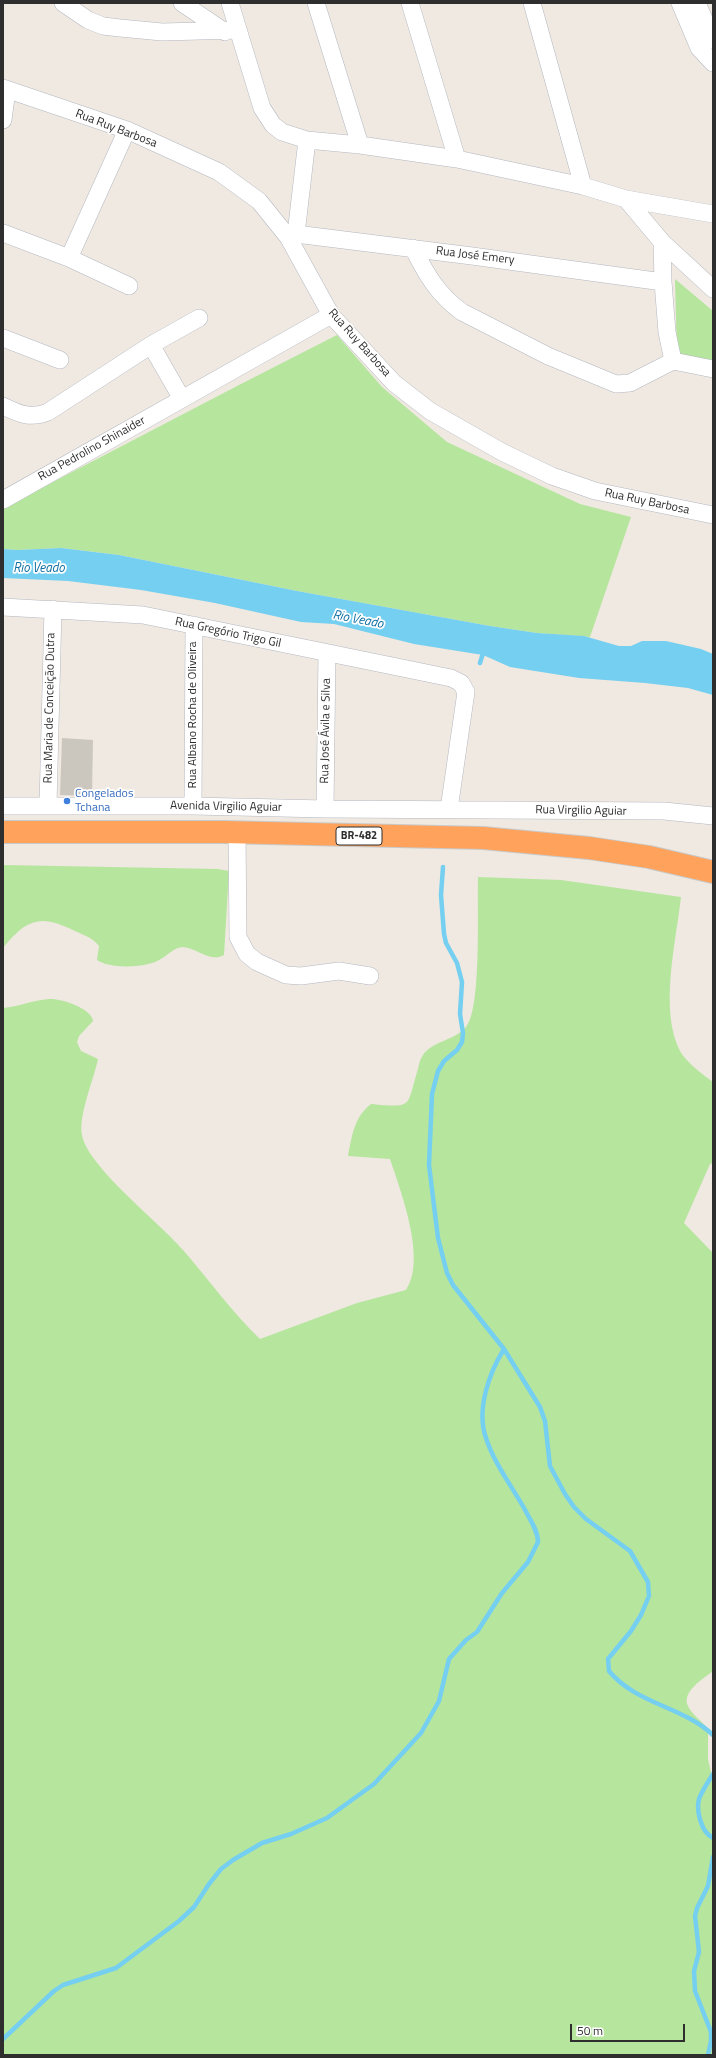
<!DOCTYPE html>
<html>
<head>
<meta charset="utf-8">
<style>
	body { margin:0 }
	#map { position:relative; width:716px; height:2058px; overflow:hidden; background:#efe9e1; font-family:"Titillium Web",sans-serif }
	canvas { display:block }
	.frame { position:absolute; inset:0; border:4px solid #2e2e2e; pointer-events:none }
	.scale { position:absolute; left:570px; top:2024px; width:115px; height:18px; box-sizing:border-box; border:2px solid #2e2e2e; border-top:0; padding-left:5px; font-size:12px; line-height:14px; white-space:nowrap; color:#2e2e2e; -webkit-text-stroke:3px #fff; paint-order:stroke }
</style>
</head>
<body>
<div id="map">
<canvas width="716" height="2058"></canvas>
<div class="frame"></div>
<div class="scale">50 m</div>
</div>
<script>
const ctx = document.querySelector('canvas').getContext('2d');
ctx.lineJoin = 'round';
function fill(path, color) { ctx.fillStyle = color; ctx.fill(path, 'evenodd'); }
function trace(path, color, width, dash) { ctx.strokeStyle = color; ctx.lineWidth = width; ctx.lineCap = dash ? 'butt' : 'round'; ctx.setLineDash(dash || []); ctx.stroke(path); }
function drawText(font, color, halo, rows, align = 'center') {
  ctx.font = font + ' "Titillium Web",sans-serif'; ctx.lineWidth = 3.5; ctx.setLineDash([]); ctx.textBaseline = 'middle'; ctx.strokeStyle = halo; ctx.fillStyle = color; for (const [text, x, y, turn = 0] of rows) {
    ctx.save(); ctx.translate(x, y); ctx.rotate((+turn || 0) * Math.PI / 180); ctx.textAlign = isNaN(turn) ? turn : align; if (halo) ctx.strokeText(text, 0, 0); ctx.fillText(text, 0, 0); ctx.restore();
  }
}
fill(new Path2D(`
	M675,279L713,311V362L677,356Z
	M337,335L382,387L447,442L580,504L631,517L590,637L537,633L490,626L297,591L119,555L61,548L17,550L3,549V508L239,385Z
	M3,865L218,869L229,871L224,955C210,963 197,948 183,947C174,947 166,957 159,960C146,968 109,969 97,960L99,946C93,938 84,935 75,931C41,914 27,918 3,948Z
	M478,877L561,880L681,897C676,942 659,1010 680,1051C687,1063 702,1074 713,1082V1163L710,1164L684,1223L713,1253V1671C704,1678 681,1692 688,1706C692,1715 702,1721 708,1729V1759L713,1782V2055H3V1008C18,1007 33,1000 49,999C60,998 92,1008 93,1021L79,1036L77,1042L81,1051L98,1059C94,1079 78,1116 82,1135C87,1166 160,1223 183,1250C209,1280 232,1312 260,1339L357,1303L406,1290C427,1260 401,1192 390,1159L348,1156C352,1136 354,1117 371,1104C415,1108 406,1107 418,1069C419,1064 420,1059 423,1055C434,1040 454,1041 466,1027C482,1009 477,905 478,877Z`), '#b6e59e');
fill(new Path2D(`
	M61,548L119,555L297,591L490,626L537,633L584,636L619,646H631L642,641H666L701,649L713,654V695L688,688L645,683L579,678L510,667L483,655L414,644L334,624L301,622L215,603L141,590L68,581L3,578V549L17,550Z`), '#75cff0');
trace(new Path2D(`
	M480,663L484,650
	M443,867L441,895L444,934L446,943L457,963L462,982L460,1014L463,1033L462,1042L457,1050L444,1061L438,1071L432,1094L429,1165L438,1238L447,1273L453,1285L504,1349L540,1407L545,1421L550,1466L565,1494L574,1507L586,1519L630,1551L648,1582L649,1596L641,1615L631,1631L608,1659L609,1671C636,1704 682,1706 713,1735
	M713,1774C708,1782 702,1791 699,1799C696,1811 701,1832 713,1838
	M3,2039L54,1991L63,1985L116,1968L179,1921L194,1907L209,1884L221,1869L233,1860L262,1843L291,1834L327,1818L374,1784L421,1733L439,1701L449,1659L466,1640L477,1632L502,1593L528,1562L538,1542C538,1530 529,1518 524,1508C511,1485 494,1463 486,1438C476,1410 489,1373 504,1349
	M708,2055L711,2041V2032L695,1991L694,1971L699,1952L695,1916L697,1908L708,1886L713,1857`), '#75cff0', 4.5);
fill(new Path2D(`
	M62,738L93,740L92,796L60,795Z`), '#cbc7bf');
const street = new Path2D(`
	M63,3L88,20L103,26L120,28L162,32L238,30
	M182,3L225,32
	M230,3L262,108L273,125L282,132L307,140L360,145L457,159L583,186L626,199L713,214
	M316,3L360,145
	M410,3L457,159
	M532,3L583,186
	M680,3L699,48L713,63
	M697,3L713,40
	M3,88L127,130L219,172L259,201L288,237L331,315L394,383L430,411L502,452L552,476L595,491L713,515
	M3,120L7,90
	M626,199L662,242L663,282L667,332L673,361
	M3,233L69,258L129,286
	M296,234L307,140
	M288,237L296,234L472,256L663,282
	M662,242L713,289
	M413,248C426,274 438,295 462,312L548,356L616,384L630,383L673,361L713,369
	M69,258L127,130
	M3,338L60,360
	M151,345L182,399
	M3,406C19,414 31,419 48,412L151,345L199,318
	M3,500L331,315
	M3,607L143,615L451,678L461,683L466,692L449,809
	M3,806H193L325,809L664,811L713,816
	M48,806L53,609
	M193,806L194,625
	M325,809L327,653
	M237,832L238,937L247,954L257,962L286,975L301,976L339,971L370,976`);
const highway = new Path2D(`
	M3,832H223L483,838L589,848L649,857L713,872`);
trace(street, '#b4b7c1', 18);
trace(highway, '#c9c9c9', 24);
trace(street, '#fff', 17);
trace(highway, '#ffa35c', 22);
for (const [x, y, r, color] of [
	[67,801,4,"#3f7fe0"]
]) { const dot = new Path2D(); dot.arc(x, y, r, 0, 2 * Math.PI); ctx.fillStyle = color; ctx.fill(dot); trace(dot, '#fff', 1.5); }
for (const [x, y, w] of [
	[359,836,46]
]) { const box = new Path2D(); box.roundRect(x - w / 2, y - 9, w, 18, 3); ctx.fillStyle = '#fff'; ctx.fill(box); trace(box, '#2e2e2e', 1); }
drawText('bold 11px', '#2e2e2e', null, [
	["BR-482",359,836]
]);
drawText('12px', '#2e2e2e', '#fff', [
	["Rua Ruy Barbosa",116,129,21],
	["Rua José Emery",475,256,7],
	["Rua Ruy Barbosa",359,343,48],
	["Rua Pedrolino Shinaider",92,449,-29],
	["Rua Ruy Barbosa",647,502,12],
	["Rua Gregório Trigo Gil",228,633,12],
	["Rua Maria de Conceição Dutra",50,708,-89],
	["Rua Albano Rocha de Oliveira",193,715,-90],
	["Rua José Ávila e Silva",326,731,-89],
	["Avenida Virgilio Aguiar",226,807,1],
	["Rua Virgilio Aguiar",581,811,1]
]);
drawText('12px', '#366cbe', '#fff', [
	["Congelados",75,794],
	["Tchana",75,808]
], 'left');
drawText('italic 13px', '#0d6fa3', '#fff', [
	["Rio Veado",39,569],
	["Rio Veado",358,620,11]
]);
</script>
</body>
</html>
